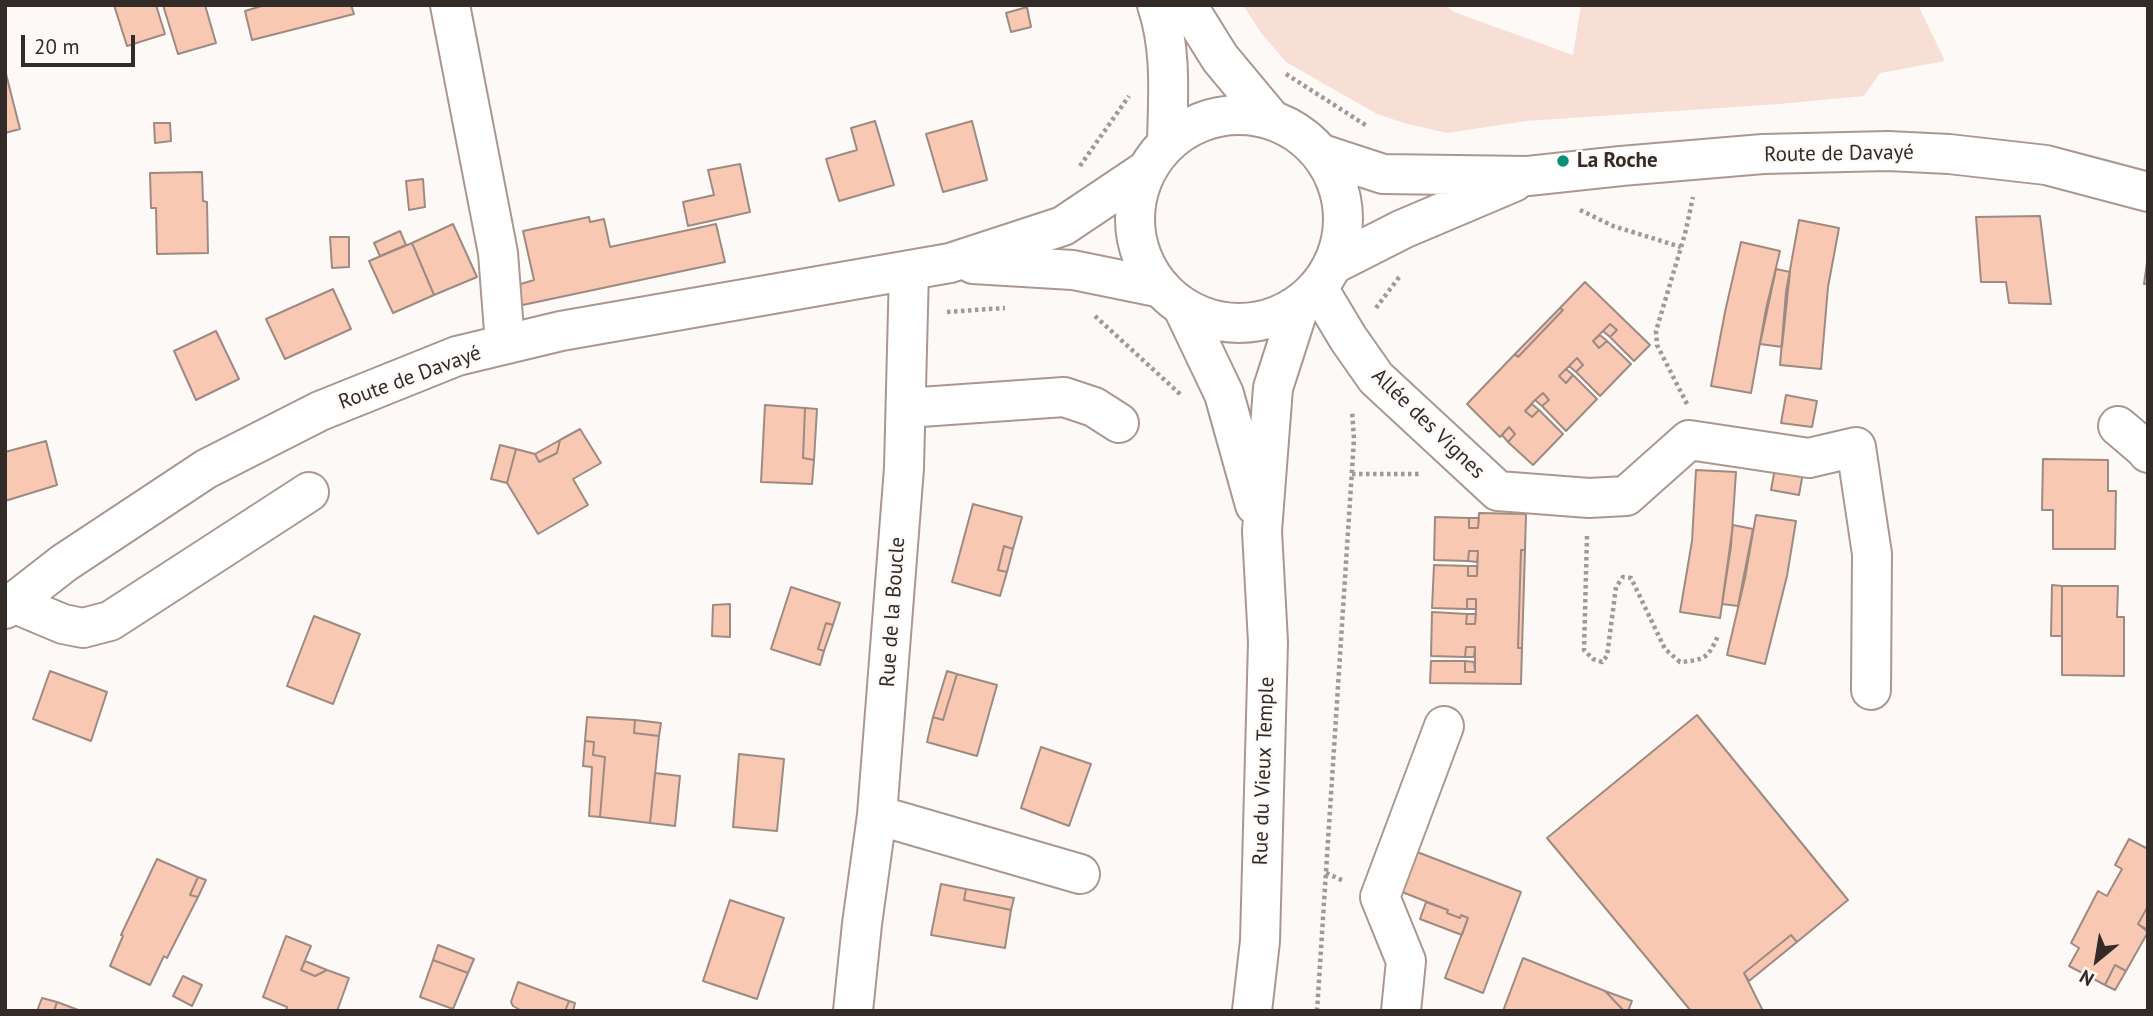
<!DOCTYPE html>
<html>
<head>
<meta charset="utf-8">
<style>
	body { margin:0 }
	#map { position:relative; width:2153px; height:1016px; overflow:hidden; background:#fdf9f7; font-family:"PT Sans",sans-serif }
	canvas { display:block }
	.frame { position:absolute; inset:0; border:7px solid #322b28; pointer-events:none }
	.north { position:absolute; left:2062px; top:925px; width:70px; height:70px; -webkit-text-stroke:5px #fdf9f7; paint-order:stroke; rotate:210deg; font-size:19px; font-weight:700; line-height:28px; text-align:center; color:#322b28 }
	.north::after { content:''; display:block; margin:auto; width:24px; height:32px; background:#322b28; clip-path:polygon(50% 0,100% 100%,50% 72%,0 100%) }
	.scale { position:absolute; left:21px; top:35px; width:114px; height:32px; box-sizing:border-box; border:4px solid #322b28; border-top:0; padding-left:9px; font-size:21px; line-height:24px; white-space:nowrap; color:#322b28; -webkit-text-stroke:5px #fdf9f7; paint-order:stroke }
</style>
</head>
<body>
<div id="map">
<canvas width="2153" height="1016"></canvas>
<div class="frame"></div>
<div class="north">N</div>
<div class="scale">20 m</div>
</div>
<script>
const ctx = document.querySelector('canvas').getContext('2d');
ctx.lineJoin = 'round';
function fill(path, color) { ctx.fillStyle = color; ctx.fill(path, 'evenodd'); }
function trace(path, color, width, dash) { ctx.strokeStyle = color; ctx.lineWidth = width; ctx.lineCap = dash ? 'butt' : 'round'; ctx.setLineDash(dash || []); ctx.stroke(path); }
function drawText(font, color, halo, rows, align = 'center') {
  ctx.font = font + ' "PT Sans",sans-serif'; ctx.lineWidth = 5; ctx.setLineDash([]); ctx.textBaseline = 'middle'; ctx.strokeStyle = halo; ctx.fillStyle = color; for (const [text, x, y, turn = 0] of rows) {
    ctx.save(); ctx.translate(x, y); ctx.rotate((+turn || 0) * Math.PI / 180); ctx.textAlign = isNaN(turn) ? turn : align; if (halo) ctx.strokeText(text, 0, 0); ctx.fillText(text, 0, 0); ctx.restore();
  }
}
fill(new Path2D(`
	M1243,5H1445L1454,12L1573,55L1581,5H1918L1945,61L1880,73L1864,96L1779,104L1526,121L1447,133L1404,123L1377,114L1286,62L1261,33Z`), '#f7dfd5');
const building = new Path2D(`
	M114,5H156L165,34L127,46Z
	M163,5H205L216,43L178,54Z
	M265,5H351L354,14L252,40L245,11Z
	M1027,7L1031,27L1011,32L1006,13Z
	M5,70L20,129L5,133Z
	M875,121L894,185L839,201L826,159L857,150L851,128Z
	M972,121L987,180L943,192L926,134Z
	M154,123H170L171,141L155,143Z
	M740,164L750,212L688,226L683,202L714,195L708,170Z
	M202,172L203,201L207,202L208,253L157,254L156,208H151L150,173Z
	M423,179L425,207L409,210L406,181Z
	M2040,216L2051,304L2009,303L2006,282H1981L1976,217Z
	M589,217L590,222L604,219L610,247L716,224L725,262L518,306L514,286L534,280L523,231Z
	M1799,220L1839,228L1828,287L1821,369L1780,365L1786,292Z
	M453,224L477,277L434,295L412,243Z
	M400,231L406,245L380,256L374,243Z
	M330,237H349V267L332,268Z
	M1741,242L1780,251L1766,309L1751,393L1711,386L1725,312Z
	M412,243L434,295L393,313L369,261Z
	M2148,255V284H2144Z
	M1776,269L1790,272L1782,347L1760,344Z
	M1585,282L1650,345L1634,361L1610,337L1617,330L1610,324L1593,341L1599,348L1607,341L1631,364L1600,396L1576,372L1583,365L1577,358L1559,376L1566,383L1573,375L1597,399L1566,431L1542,406L1549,400L1543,393L1535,400L1525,411L1532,417L1539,410L1563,434L1533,465L1508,442L1515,434L1509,427L1500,437L1467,404L1515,354L1518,357L1563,310L1560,308Z
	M333,289L351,329L285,359L266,319Z
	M1560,308L1563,310L1518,357L1515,354Z
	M1610,324L1617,330L1610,337L1603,331Z
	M216,331L239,379L196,400L174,351Z
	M1600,335L1607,341L1599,348L1593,341Z
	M1577,358L1583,365L1576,372L1569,366Z
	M1566,369L1573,375L1566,383L1559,376Z
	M1543,393L1549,400L1542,406L1535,400Z
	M1786,395L1817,401L1812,427L1781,423Z
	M1532,404L1539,410L1532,417L1525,411Z
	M765,405L805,408L803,458L814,460L812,484L761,482Z
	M805,408L817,409L814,460L803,458Z
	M1509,427L1515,434L1508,442L1502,435Z
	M580,429L601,463L573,479L588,505L538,534L507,483L516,449L535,454L539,462L557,453L560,440Z
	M560,440L557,453L539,462L535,454Z
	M46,441L57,485L5,501V452Z
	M500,445L516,449L507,483L491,479Z
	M2043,459L2108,460V491H2116L2115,549H2053V510H2042Z
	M1776,463L1804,467L1799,495L1771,490Z
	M1696,470L1736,472L1731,546L1720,618L1680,612L1692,541Z
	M973,504L1022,517L1013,549L1004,546L998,570L1007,572L1000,596L952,582Z
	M1479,513L1526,514L1525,550H1521L1518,648H1522L1521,684L1430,683L1431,661H1465V672H1475V647H1466L1465,657L1431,656L1432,612L1467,614L1466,624H1475L1476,609V599H1467V609L1432,608L1434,565L1468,566V576H1477L1478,551H1469L1468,561L1434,560L1435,517L1469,518V528H1478Z
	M1756,515L1796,521L1787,576L1765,664L1727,655L1745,578Z
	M1469,518H1479L1478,528H1469Z
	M1733,525L1753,529L1738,606L1722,604Z
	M1004,546L1013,549L1007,572L998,570Z
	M1521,550H1525L1522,648H1518Z
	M1469,551H1478L1477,562L1468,561Z
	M1468,566H1477V576H1468Z
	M2052,585L2062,586V636H2051Z
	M2062,586H2118L2117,617H2124V676L2062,675Z
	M791,587L840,603L833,625L826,623L818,649L824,651L820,665L771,649Z
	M1467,599H1476V609H1467Z
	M730,604V637L712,636L713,605Z
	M1467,614H1476L1475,624H1466Z
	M314,616L360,634L333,704L287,686Z
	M826,623L833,625L824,651L818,649Z
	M1466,647H1475L1474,657H1465Z
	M1465,661L1474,662L1475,672H1465Z
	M50,671L107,692L91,741L33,719Z
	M947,671L957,674L943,720L933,717Z
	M957,674L997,685L977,756L927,742L933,717L943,720Z
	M1697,715L1848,900L1797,942L1791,935L1744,973L1763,1011H1691L1547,838Z
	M587,717L635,720L634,733L659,736L650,823L600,817L605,757L593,755L594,742L585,741Z
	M635,720L661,723L659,736L634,733Z
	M585,741L594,742L593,755L605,757L600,817L589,816L592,767L583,766Z
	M1041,747L1091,764L1069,826L1021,808Z
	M739,754L784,759L777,831L733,827Z
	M655,773L680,776L675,826L650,823Z
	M2129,839L2148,849V906L2138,924L2148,932L2126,971L2115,965L2105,985L2069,966L2079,948L2071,943L2098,891L2107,896L2122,869L2115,865Z
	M1412,850L1521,892L1483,993L1445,978L1468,918L1461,915L1460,918L1447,913L1448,910L1397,890Z
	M157,859L198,877L190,895L198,897L167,958L164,956L150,985L110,966L123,936L121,935Z
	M198,877L206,880L198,897L190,895Z
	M941,884L966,889L964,900L1011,910L1005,948L931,935Z
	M966,889L1014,898L1011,910L964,900Z
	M730,900L784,918L757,999L703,981Z
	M1426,902L1448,910L1447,913L1460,918L1461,915L1468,918L1462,935L1420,919Z
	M2148,906V930L2138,924Z
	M1791,935L1797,942L1749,981L1744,973Z
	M286,936L311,946L301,970L315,976L327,970L349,978L337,1011H286L287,1007L263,997Z
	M438,945L474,959L468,973L433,960Z
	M1523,958L1605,991L1624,1011H1503Z
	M433,960L468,973L453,1009L420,997Z
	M305,961L327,970L315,976L301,970Z
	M2115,965L2126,971L2115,990L2105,985Z
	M183,976L202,985L192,1006L173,996Z
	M518,982L569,1001L565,1011H522L513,1006L511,1002Z
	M1605,991L1632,1001L1628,1011H1624Z
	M42,998L57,1002L54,1011H37Z
	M569,1001L575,1003L573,1011H565Z
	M57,1002L81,1011H54Z`);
fill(building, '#f9c8b2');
trace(building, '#9d8b83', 2);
const minor = new Path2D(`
	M450,5L498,253L505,344
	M1322,154L1383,174L1528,176L1621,166L1763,154L1888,151L1949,154L2046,165L2148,192
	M973,264L1073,270L1161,288
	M1334,264L1403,229L1514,182
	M1318,288L1348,338L1376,378L1498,491L1589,498L1626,496L1689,440L1809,458L1856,447L1872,554L1871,690
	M906,408L1064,397L1094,407L1119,423
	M2118,426L2145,449L2148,453
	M13,603L63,624L83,628L110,621L309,492
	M5,609L64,563L206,469L320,411L457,356L561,331L950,263L1063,226L1145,171
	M877,815L1080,874
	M853,1011L862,924L877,815L904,468L909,270
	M1401,1011L1406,961L1380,897L1444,726`);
const major = new Path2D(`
	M1157,5C1172,50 1168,96 1167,143
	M1187,5L1220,58L1270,118
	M1135 219a104 104 0 1 1 208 0a104 104 0 1 1-208 0Z
	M1183,308L1224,394L1255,505
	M1252,1011L1260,941L1268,642L1262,531L1273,388L1300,304`);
trace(minor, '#aa9890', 42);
trace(major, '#aa9890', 42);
trace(new Path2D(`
	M1286,74L1367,126
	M1080,166L1129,96
	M1580,210L1613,226L1681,247
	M1376,308L1400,276
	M947,312L1005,308
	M1095,316L1181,395
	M1687,404L1657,345L1656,331L1685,234L1693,197
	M1352,474H1421
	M1587,536L1584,650L1593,659L1602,662L1607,656L1616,587L1623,577L1631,578L1665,649L1680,662C1707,660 1708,657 1719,634
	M1326,873L1344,881
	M1317,1011L1354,439L1352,411`), '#9f9a98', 4.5, [3.5, 3.5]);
trace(minor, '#fff', 38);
trace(major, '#fff', 38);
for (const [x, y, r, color] of [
	[1563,161,7,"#089078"]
]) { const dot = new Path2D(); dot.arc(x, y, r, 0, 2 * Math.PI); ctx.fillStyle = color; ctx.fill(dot); trace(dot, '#fdf9f7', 2.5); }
drawText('21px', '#322b28', '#fdf9f7', [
	["Route de Davayé",1839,154,-1],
	["Route de Davayé",410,378,-20],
	["Allée des Vignes",1428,424,44],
	["Rue de la Boucle",893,612,-86],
	["Rue du Vieux Temple",1264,771,-88]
]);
drawText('bold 21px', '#322b28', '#fdf9f7', [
	["La Roche",1577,161]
], 'left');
</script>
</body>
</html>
